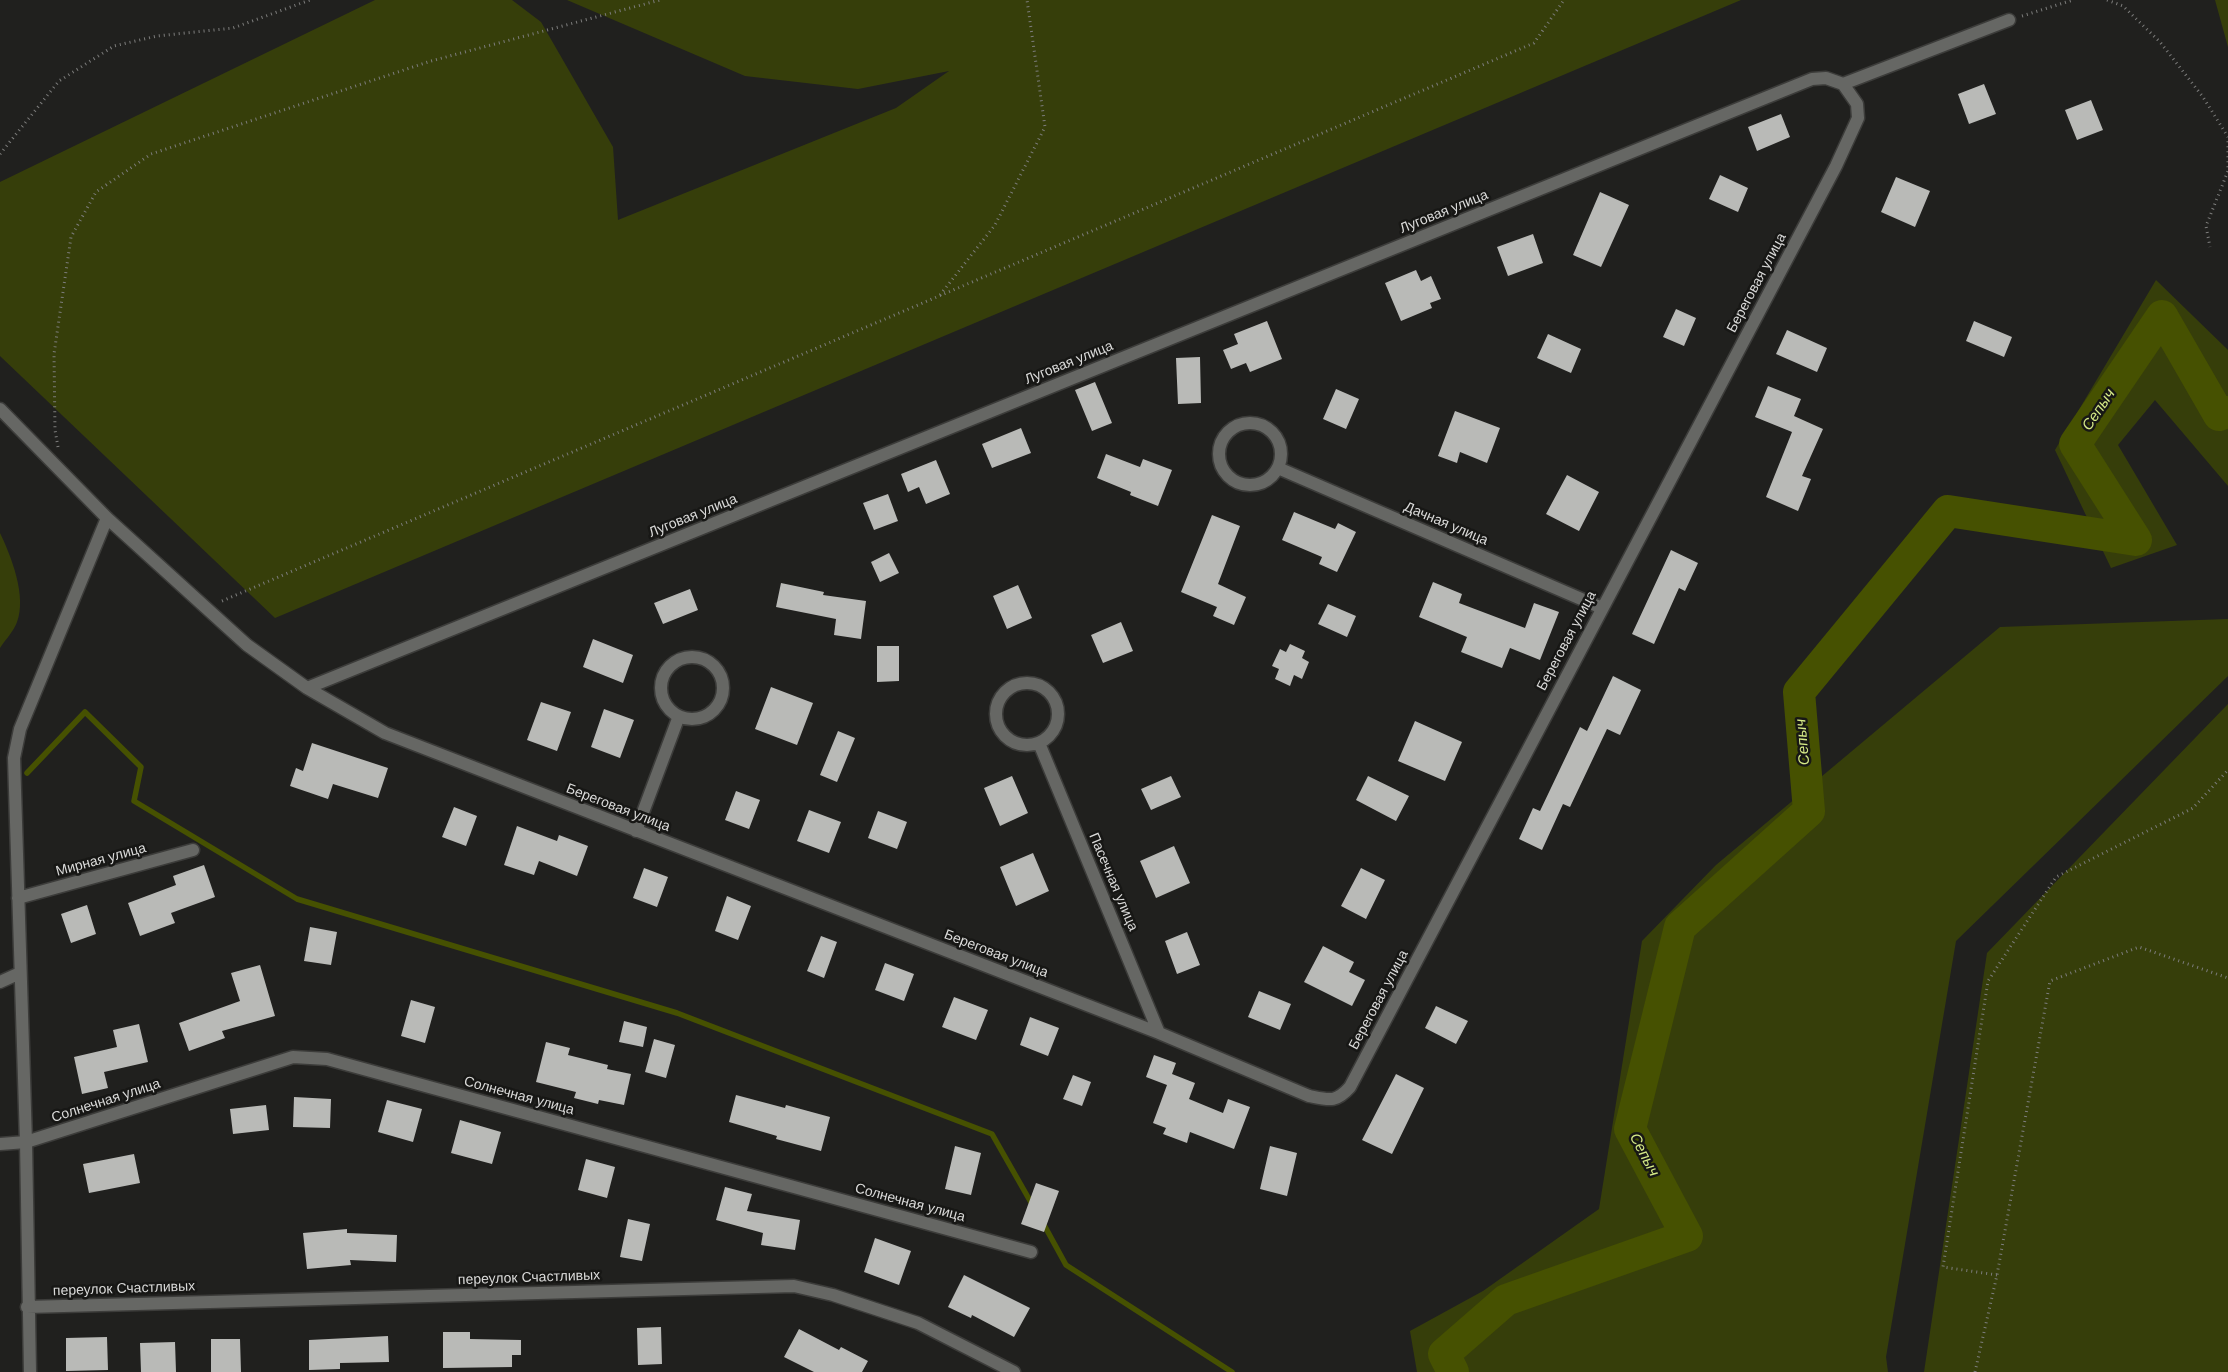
<!DOCTYPE html>
<html>
<head>
<meta charset="utf-8">
<style>
	body { margin:0 }
	canvas { display:block; background:#20201e }
</style>
</head>
<body>
<canvas width="2228" height="1372"></canvas>
<script>
const ctx = document.querySelector('canvas').getContext('2d');
ctx.lineJoin = 'round';
function fill(path, color) { ctx.fillStyle = color; ctx.fill(path, 'evenodd'); }
function trace(path, color, width, dash) { ctx.strokeStyle = color; ctx.lineWidth = width; ctx.lineCap = dash ? 'butt' : 'round'; ctx.setLineDash(dash || []); ctx.stroke(path); }
function drawText(font, color, halo, rows, align = 'center') {
  ctx.font = font + ' Arial,sans-serif'; ctx.lineWidth = 5; ctx.setLineDash([]); ctx.textBaseline = 'middle'; ctx.strokeStyle = halo; ctx.fillStyle = color; for (const [text, x, y, turn = 0] of rows) {
    ctx.save(); ctx.translate(x, y); ctx.rotate((+turn || 0) * Math.PI / 180); ctx.textAlign = isNaN(turn) ? turn : align; if (halo) ctx.strokeText(text, 0, 0); ctx.fillText(text, 0, 0); ctx.restore();
  }
}
fill(new Path2D(`
	M375,0H512L541,22L613,147L618,220L896,108L949,71L858,89L745,76L567,0H1741L275,618L0,356V182Z
	M2215,0H2228V47Z
	M2156,280L2228,350V486L2155,400L2118,445L2177,545L2111,568L2055,450Z
	M0,533C11,556 27,596 17,622C14,631 5,640 0,648Z
	M2228,619V676L1956,941L1886,1357L1888,1372H1417L1410,1331L1483,1291L1599,1209L1642,941L1716,865L2000,627Z
	M2228,704V1372H1924L1987,953Z`), '#363e0a');
trace(new Path2D(`
	M27,773L85,712L141,767L134,801L297,899L677,1013L992,1134L1033,1206
	M1043,1223L1066,1265L1232,1372`), '#465101', 5.5);
trace(new Path2D(`
	M1453,1372L1444,1354L1506,1300L1687,1236L1630,1129L1680,927L1809,811L1799,692L1948,511L2136,540L2075,444L2162,316L2219,415L2228,412`), '#465101', 32);
fill(new Path2D(`
	M1984,84L1996,114L1969,124L1958,94Z
	M2091,100L2103,130L2077,140L2065,110Z
	M1781,114L1790,137L1757,151L1748,127Z
	M1720,175L1748,188L1738,212L1709,199Z
	M1896,177L1930,191L1915,227L1881,212Z
	M1600,192L1629,205L1601,267L1573,255Z
	M1533,234L1543,263L1508,276L1497,247Z
	M1416,270L1421,281L1431,276L1441,299L1430,303L1432,308L1401,321L1385,283Z
	M1676,309L1696,318L1684,346L1663,337Z
	M1267,321L1282,359L1250,372L1246,363L1231,369L1223,350L1238,344L1234,334Z
	M1974,321L2012,337L2004,357L1966,341Z
	M1787,330L1827,348L1817,372L1776,354Z
	M1548,334L1581,349L1571,373L1537,358Z
	M1200,357L1201,403L1178,404L1176,358Z
	M1095,382L1112,423L1092,431L1075,390Z
	M1768,386L1801,399L1794,416L1823,429L1802,476L1811,479L1798,511L1766,497L1792,432L1755,417Z
	M1336,389L1359,399L1346,429L1323,419Z
	M1455,411L1500,428L1487,463L1460,452L1457,463L1438,456Z
	M1021,428L1031,453L992,468L982,444Z
	M1106,454L1140,467L1143,459L1172,470L1158,506L1130,495L1131,492L1097,478Z
	M936,460L950,494L926,504L919,487L908,492L901,474Z
	M1567,475L1599,492L1579,531L1546,514Z
	M888,494L898,521L874,530L863,503Z
	M1294,512L1335,529L1338,523L1356,532L1337,572L1319,564L1322,557L1282,540Z
	M1212,515L1240,526L1218,584L1246,597L1234,625L1213,616L1217,607L1181,592Z
	M1671,550L1698,563L1685,591L1679,588L1654,644L1632,634Z
	M889,553L899,573L880,582L871,562Z
	M1433,582L1462,594L1459,603L1525,628L1534,603L1559,612L1540,660L1510,648L1502,668L1461,652L1467,637L1419,617Z
	M781,583L824,592L823,595L866,601L861,639L834,635L836,619L776,607Z
	M1018,585L1032,618L1007,629L993,596Z
	M690,589L698,610L663,624L654,603Z
	M1328,604L1356,616L1347,637L1318,624Z
	M1121,622L1133,651L1103,663L1091,635Z
	M593,639L633,655L623,683L583,667Z
	M1290,644L1305,651L1302,658L1309,662L1302,679L1294,675L1290,686L1275,679L1279,669L1272,666L1280,649L1286,652Z
	M877,646H899V681L877,682Z
	M1613,676L1641,690L1620,735L1607,729L1570,807L1563,804L1542,850L1519,839L1533,808L1540,811L1580,727L1587,731Z
	M771,687L813,703L797,745L755,729Z
	M541,702L571,712L557,751L527,740Z
	M604,709L634,720L620,758L591,747Z
	M1415,721L1462,742L1445,781L1398,761Z
	M838,731L855,738L837,782L820,775Z
	M312,743L388,768L378,798L333,784L328,799L290,786L296,768L303,771Z
	M1012,776L1028,813L1000,826L984,788Z
	M1171,776L1181,797L1151,810L1141,789Z
	M1368,776L1409,796L1396,821L1356,800Z
	M736,791L760,800L749,829L725,820Z
	M454,807L477,816L466,846L442,837Z
	M809,810L841,822L829,853L797,841Z
	M878,811L907,822L897,849L868,838Z
	M517,826L557,841L559,835L588,846L577,876L539,861L534,875L504,865Z
	M1174,846L1190,883L1156,898L1140,861Z
	M1033,853L1049,891L1016,906L1000,867Z
	M204,865L215,897L171,913L175,923L140,936L128,903L176,885L173,876Z
	M644,868L668,877L657,907L633,898Z
	M1361,868L1385,880L1366,919L1341,906Z
	M727,896L751,906L738,940L715,931Z
	M87,905L96,934L71,943L61,914Z
	M310,927L337,932L331,965L304,961Z
	M1187,932L1200,965L1177,974L1165,941Z
	M821,936L837,942L824,978L807,971Z
	M1323,946L1354,962L1349,972L1365,980L1352,1006L1304,982Z
	M885,963L914,974L904,1001L875,990Z
	M260,965L275,1016L222,1031L225,1038L189,1051L179,1023L240,1001L231,973Z
	M1259,991L1291,1004L1280,1030L1248,1017Z
	M954,997L988,1010L976,1040L942,1027Z
	M411,1000L435,1007L425,1043L401,1036Z
	M1436,1006L1468,1021L1456,1044L1425,1028Z
	M1030,1017L1059,1028L1048,1056L1020,1045Z
	M624,1021L647,1027L643,1047L619,1042Z
	M139,1024L148,1062L104,1072L108,1088L82,1094L74,1057L117,1047L113,1030Z
	M654,1039L675,1045L666,1078L645,1072Z
	M546,1042L570,1048L568,1055L608,1065L607,1069L631,1074L624,1105L599,1100L598,1104L574,1098L576,1092L536,1082Z
	M1154,1055L1176,1063L1172,1074L1195,1083L1189,1099L1223,1113L1228,1099L1250,1107L1234,1149L1190,1132L1187,1143L1163,1134L1166,1128L1153,1123L1167,1085L1146,1077Z
	M1396,1074L1424,1088L1392,1154L1362,1140Z
	M1073,1075L1091,1082L1082,1106L1063,1099Z
	M736,1095L785,1108L786,1105L830,1117L821,1151L776,1139L777,1136L729,1122Z
	M294,1097L331,1099L330,1128L293,1127Z
	M387,1100L422,1109L413,1142L378,1132Z
	M266,1105L269,1130L233,1134L230,1109Z
	M460,1120L501,1132L492,1164L451,1153Z
	M955,1146L981,1153L971,1195L945,1189Z
	M1270,1146L1297,1153L1287,1196L1260,1189Z
	M134,1154L140,1183L89,1193L83,1164Z
	M586,1159L615,1167L607,1198L578,1190Z
	M1036,1183L1059,1191L1044,1232L1021,1224Z
	M725,1187L752,1194L747,1211L800,1220L795,1250L761,1245L763,1233L716,1220Z
	M628,1219L650,1224L642,1261L620,1257Z
	M347,1229V1233L397,1235L396,1262L350,1260L351,1265L307,1269L303,1233Z
	M875,1238L911,1251L899,1285L864,1272Z
	M964,1275L1030,1308L1014,1337L972,1315L971,1318L948,1307Z
	M661,1327L662,1364L638,1365L637,1328Z
	M799,1329L839,1350L841,1347L868,1361L862,1372H814L784,1357Z
	M443,1332H470V1339L521,1340V1355H512V1367L443,1368Z
	M388,1336L389,1362L340,1363V1369L309,1370V1340Z
	M107,1337L108,1370L66,1371V1338Z
	M211,1339H240L241,1372H211Z
	M175,1342L176,1372H141L140,1343Z`), '#b9bab7');
const street = new Path2D(`
	M0,409L107,518L247,645L307,688L385,733L1159,1033L1309,1096C1329,1100 1336,1103 1350,1087L1836,166L1858,118L1857,104L1843,84L2009,20
	M1219 454a31 31 0 1 1 62 0a31 31 0 1 1-62 0Z
	M1278,468L1602,608
	M661 688a31 31 0 1 1 62 0a31 31 0 1 1-62 0Z
	M996 714a31 31 0 1 1 62 0a31 31 0 1 1-62 0Z
	M307,688L1812,79L1826,78L1843,84
	M1039,743L1159,1033
	M636,831L679,716
	M18,898L193,850
	M0,982L20,973
	M0,1144L26,1142L293,1057L327,1059L1031,1252
	M27,1307L794,1286L833,1295L918,1323L1014,1372
	M30,1372L26,1142L14,758L20,729L107,518`);
trace(street, '#3c3c3a', 15);
trace(new Path2D(`
	M2107,0L2123,6L2160,42L2203,97L2228,137V171L2206,226L2210,247
	M2022,16L2073,0
	M0,154L59,81L114,46L157,36L233,28L310,0
	M940,295L995,225L1045,127L1027,0
	M58,447L55,430L54,354L71,237L96,192L151,154L431,61L660,0
	M222,601L1534,43L1564,0
	M1997,1275L1943,1267L1988,981L2056,877L2193,808L2228,770
	M1975,1372L1997,1275L2050,981L2139,947L2228,978`), '#7d7d7c', 3, [1, 4]);
trace(street, '#666764', 12);
drawText('14px', '#dadad9', '#171715', [
	["Луговая улица",1444,212,-22],
	["Береговая улица",1757,283,-62],
	["Луговая улица",1069,363,-22],
	["Луговая улица",693,516,-22],
	["Дачная улица",1446,524,23],
	["Береговая улица",1567,641,-62],
	["Береговая улица",618,808,21],
	["Мирная улица",101,860,-15],
	["Пасечная улица",1113,882,67],
	["Береговая улица",996,954,21],
	["Береговая улица",1379,1000,-62],
	["Солнечная улица",519,1096,15],
	["Солнечная улица",106,1101,-18],
	["Солнечная улица",910,1203,15],
	["переулок Счастливых",529,1278,-2],
	["переулок Счастливых",124,1289,-2]
]);
drawText('italic 15px', '#d6ea87', '#171715', [
	["Сепыч",2099,410,-56],
	["Сепыч",1803,742,-95],
	["Сепыч",1644,1155,62]
]);
</script>
</body>
</html>
